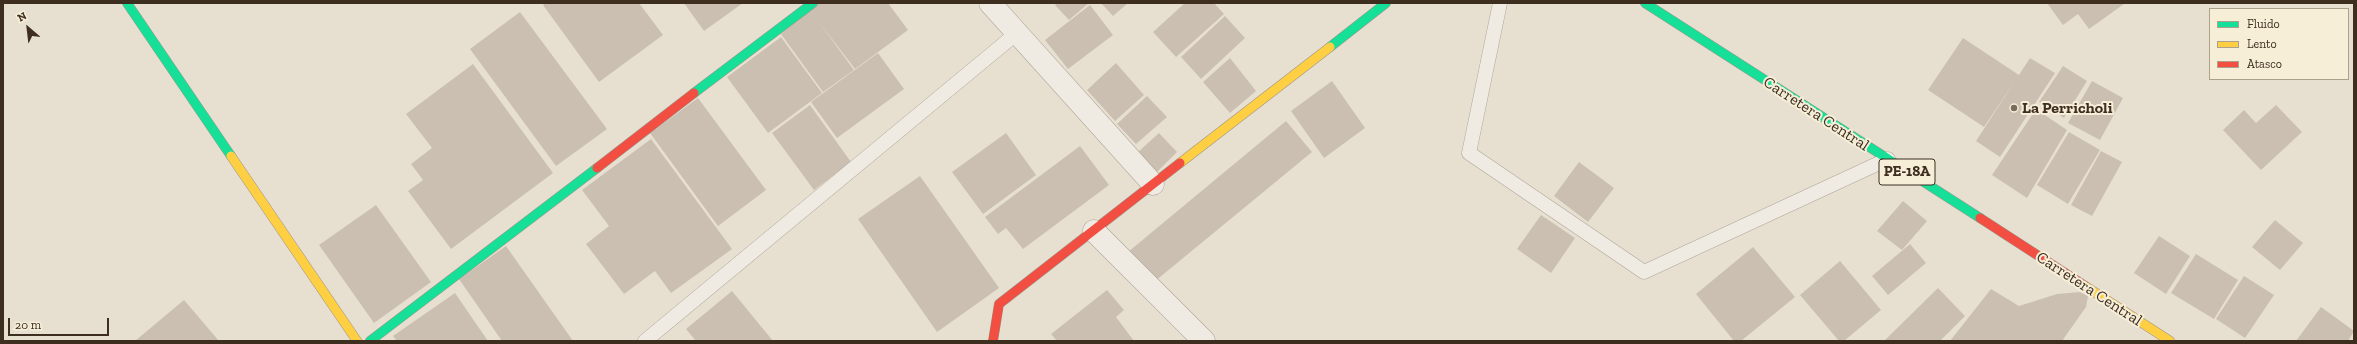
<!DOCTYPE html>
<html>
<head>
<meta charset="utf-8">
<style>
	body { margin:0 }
	#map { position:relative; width:2357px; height:344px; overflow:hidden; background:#e7e0d1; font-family:"Zilla Slab",serif }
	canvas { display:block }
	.frame { position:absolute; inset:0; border:4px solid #3d2e20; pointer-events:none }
	.legend { position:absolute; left:2209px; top:8px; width:140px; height:72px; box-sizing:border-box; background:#f7eed8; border:1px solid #ada18e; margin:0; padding:5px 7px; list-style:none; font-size:12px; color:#3d2e20 }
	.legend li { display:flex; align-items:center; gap:8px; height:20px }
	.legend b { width:20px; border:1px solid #ada18e }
	.north { position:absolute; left:8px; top:8px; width:40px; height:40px; -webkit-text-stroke:3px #f7eed8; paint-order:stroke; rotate:332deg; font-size:11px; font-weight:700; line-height:16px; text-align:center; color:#3d2e20 }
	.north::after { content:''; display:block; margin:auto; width:14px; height:18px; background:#3d2e20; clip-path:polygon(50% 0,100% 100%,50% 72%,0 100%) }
	.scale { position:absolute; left:8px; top:318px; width:101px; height:18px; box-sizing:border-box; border:2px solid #3d2e20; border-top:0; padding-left:5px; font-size:12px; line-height:14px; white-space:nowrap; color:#3d2e20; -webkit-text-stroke:3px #f7eed8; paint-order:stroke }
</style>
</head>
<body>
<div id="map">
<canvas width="2357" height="344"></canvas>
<div class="frame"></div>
<ul class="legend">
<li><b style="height:5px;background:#16e098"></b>Fluido</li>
<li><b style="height:5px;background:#ffcf43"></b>Lento</li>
<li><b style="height:5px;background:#f24e42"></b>Atasco</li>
</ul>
<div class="north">N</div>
<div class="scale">20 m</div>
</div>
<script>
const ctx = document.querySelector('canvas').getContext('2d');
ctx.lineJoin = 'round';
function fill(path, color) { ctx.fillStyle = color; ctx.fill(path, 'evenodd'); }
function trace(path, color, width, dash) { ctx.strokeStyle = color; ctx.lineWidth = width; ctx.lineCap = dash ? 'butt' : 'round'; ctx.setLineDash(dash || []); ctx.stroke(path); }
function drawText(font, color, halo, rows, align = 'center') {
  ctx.font = font + ' "Zilla Slab",serif'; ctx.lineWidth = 4; ctx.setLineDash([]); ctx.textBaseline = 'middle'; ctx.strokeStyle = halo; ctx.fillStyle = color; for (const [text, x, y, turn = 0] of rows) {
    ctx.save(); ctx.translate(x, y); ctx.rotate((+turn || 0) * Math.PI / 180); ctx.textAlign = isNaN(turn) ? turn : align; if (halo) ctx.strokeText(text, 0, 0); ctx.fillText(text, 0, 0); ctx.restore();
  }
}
fill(new Path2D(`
	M546,3H639L663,35L599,82L543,5Z
	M684,3H743L704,31Z
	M818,3H888L908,30L855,69L819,22L854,70L823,92L781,34Z
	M1057,3H1089L1069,20L1055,5Z
	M1101,3H1128L1113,16Z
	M1185,3H1214L1224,14L1176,57L1153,32Z
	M2047,3H2123L2124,4L2089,29L2078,14L2063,25Z
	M1090,5L1113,35L1068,69L1045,40Z
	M520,12L607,129L556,166L470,49Z
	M1225,16L1245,38L1201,79L1181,57Z
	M781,37L822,93L768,133L727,77Z
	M1963,38L2019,75L2030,58L2055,73L2000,157L1976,141L2015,81L1984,127L1928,90Z
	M878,53L904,89L837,138L811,102Z
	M1230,58L1256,91L1230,113L1203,82Z
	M1116,63L1144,95L1115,121L1087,90Z
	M473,64L553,173L451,249L408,191L423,180L411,164L432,148L406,114Z
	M2063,66L2087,81L2064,118L2039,102Z
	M1332,81L1365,128L1324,158L1291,111Z
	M2092,81L2123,98L2100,140L2068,123Z
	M1147,96L1167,117L1136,144L1117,124Z
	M698,98L766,190L718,226L650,133Z
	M810,105L851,162L814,190L772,133Z
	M2276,105L2302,132L2261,170L2223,130L2244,110L2256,123Z
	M2036,109L2067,130L2027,198L1992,175Z
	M1286,121L1312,152L1154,282L1128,252Z
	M2069,132L2100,150L2068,204L2037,185Z
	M1006,133L1036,175L983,214L952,172Z
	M1159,133L1177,152L1156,173L1137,153Z
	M651,139L732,249L671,293L655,271L624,294L586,244L609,226L582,190Z
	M1080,146L1109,185L1023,249L1006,228L998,234L985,217Z
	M2101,151L2122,162L2092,216L2071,205Z
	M1579,162L1614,188L1588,222L1554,196Z
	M920,176L999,288L937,332L858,219Z
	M1903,201L1927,221L1902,250L1877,231Z
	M376,205L431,282L374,323L319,245Z
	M1541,215L1575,238L1551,273L1517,249Z
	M2275,220L2303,243L2280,270L2252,247Z
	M2159,236L2190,256L2166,294L2134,273Z
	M1910,244L1926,263L1888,295L1872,276Z
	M506,246L573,341H502L459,279Z
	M1753,247L1795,297L1741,341H1734L1696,294Z
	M2196,254L2238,280L2214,319L2171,293Z
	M1840,261L1881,310L1844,341H1839L1800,295Z
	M2244,276L2274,295L2245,338L2216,319Z
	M1938,288L1965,316L1940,341H1884Z
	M1991,289L2019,306L2057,294L2080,292L2088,296L2086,307L2062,341H1950Z
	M1107,290L1124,310L1116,317L1134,341H1057L1051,334Z
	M732,291L773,341H696L686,329Z
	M455,293L488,341H397L393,336Z
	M184,300L219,341H135Z
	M2321,307L2354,331L2348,341H2296Z`), '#cbbfb2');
const lane = new Path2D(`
	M1500,3L1469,153L1644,272L1888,159
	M645,341L1017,33`);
const street = new Path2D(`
	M990,3L1153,184
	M1094,231L1204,341`);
const fast = new Path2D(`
	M127,3L231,156
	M1645,3L1980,218
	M1330,47L1386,3
	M694,93L813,3
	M370,341L597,168`);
const slow = new Path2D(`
	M231,156L357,341
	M1180,163L1330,47
	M2085,286L2170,341`);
const jam = new Path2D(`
	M597,168L694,93
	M1980,218L2085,286
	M993,341L999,304L1180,163`);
trace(lane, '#ada599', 15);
trace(street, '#ada599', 23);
trace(fast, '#9c958a', 10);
trace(slow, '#9c958a', 10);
trace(jam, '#9c958a', 10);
trace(lane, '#efebe3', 14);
trace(street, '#efebe3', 22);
trace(fast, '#16e098', 9);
trace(slow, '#ffcf43', 9);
trace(jam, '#f24e42', 9);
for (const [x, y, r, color] of [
	[2014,108,4,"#786c5e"]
]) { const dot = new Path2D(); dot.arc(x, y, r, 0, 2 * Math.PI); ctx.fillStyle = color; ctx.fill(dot); trace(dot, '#f7eed8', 1.5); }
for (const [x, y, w] of [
	[1907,172,56]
]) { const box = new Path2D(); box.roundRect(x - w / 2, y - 13, w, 26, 3); ctx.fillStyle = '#f7eed8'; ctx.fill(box); trace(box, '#3d2e20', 1); }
drawText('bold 15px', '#3d2e20', null, [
	["PE-18A",1907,172]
]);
drawText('bold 16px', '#3d2e20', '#f7eed8', [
	["La Perricholi",2022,108]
], 'left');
drawText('16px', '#3d2e20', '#f7eed8', [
	["Carretera Central",1816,114,33],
	["Carretera Central",2089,289,33]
]);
</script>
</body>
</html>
